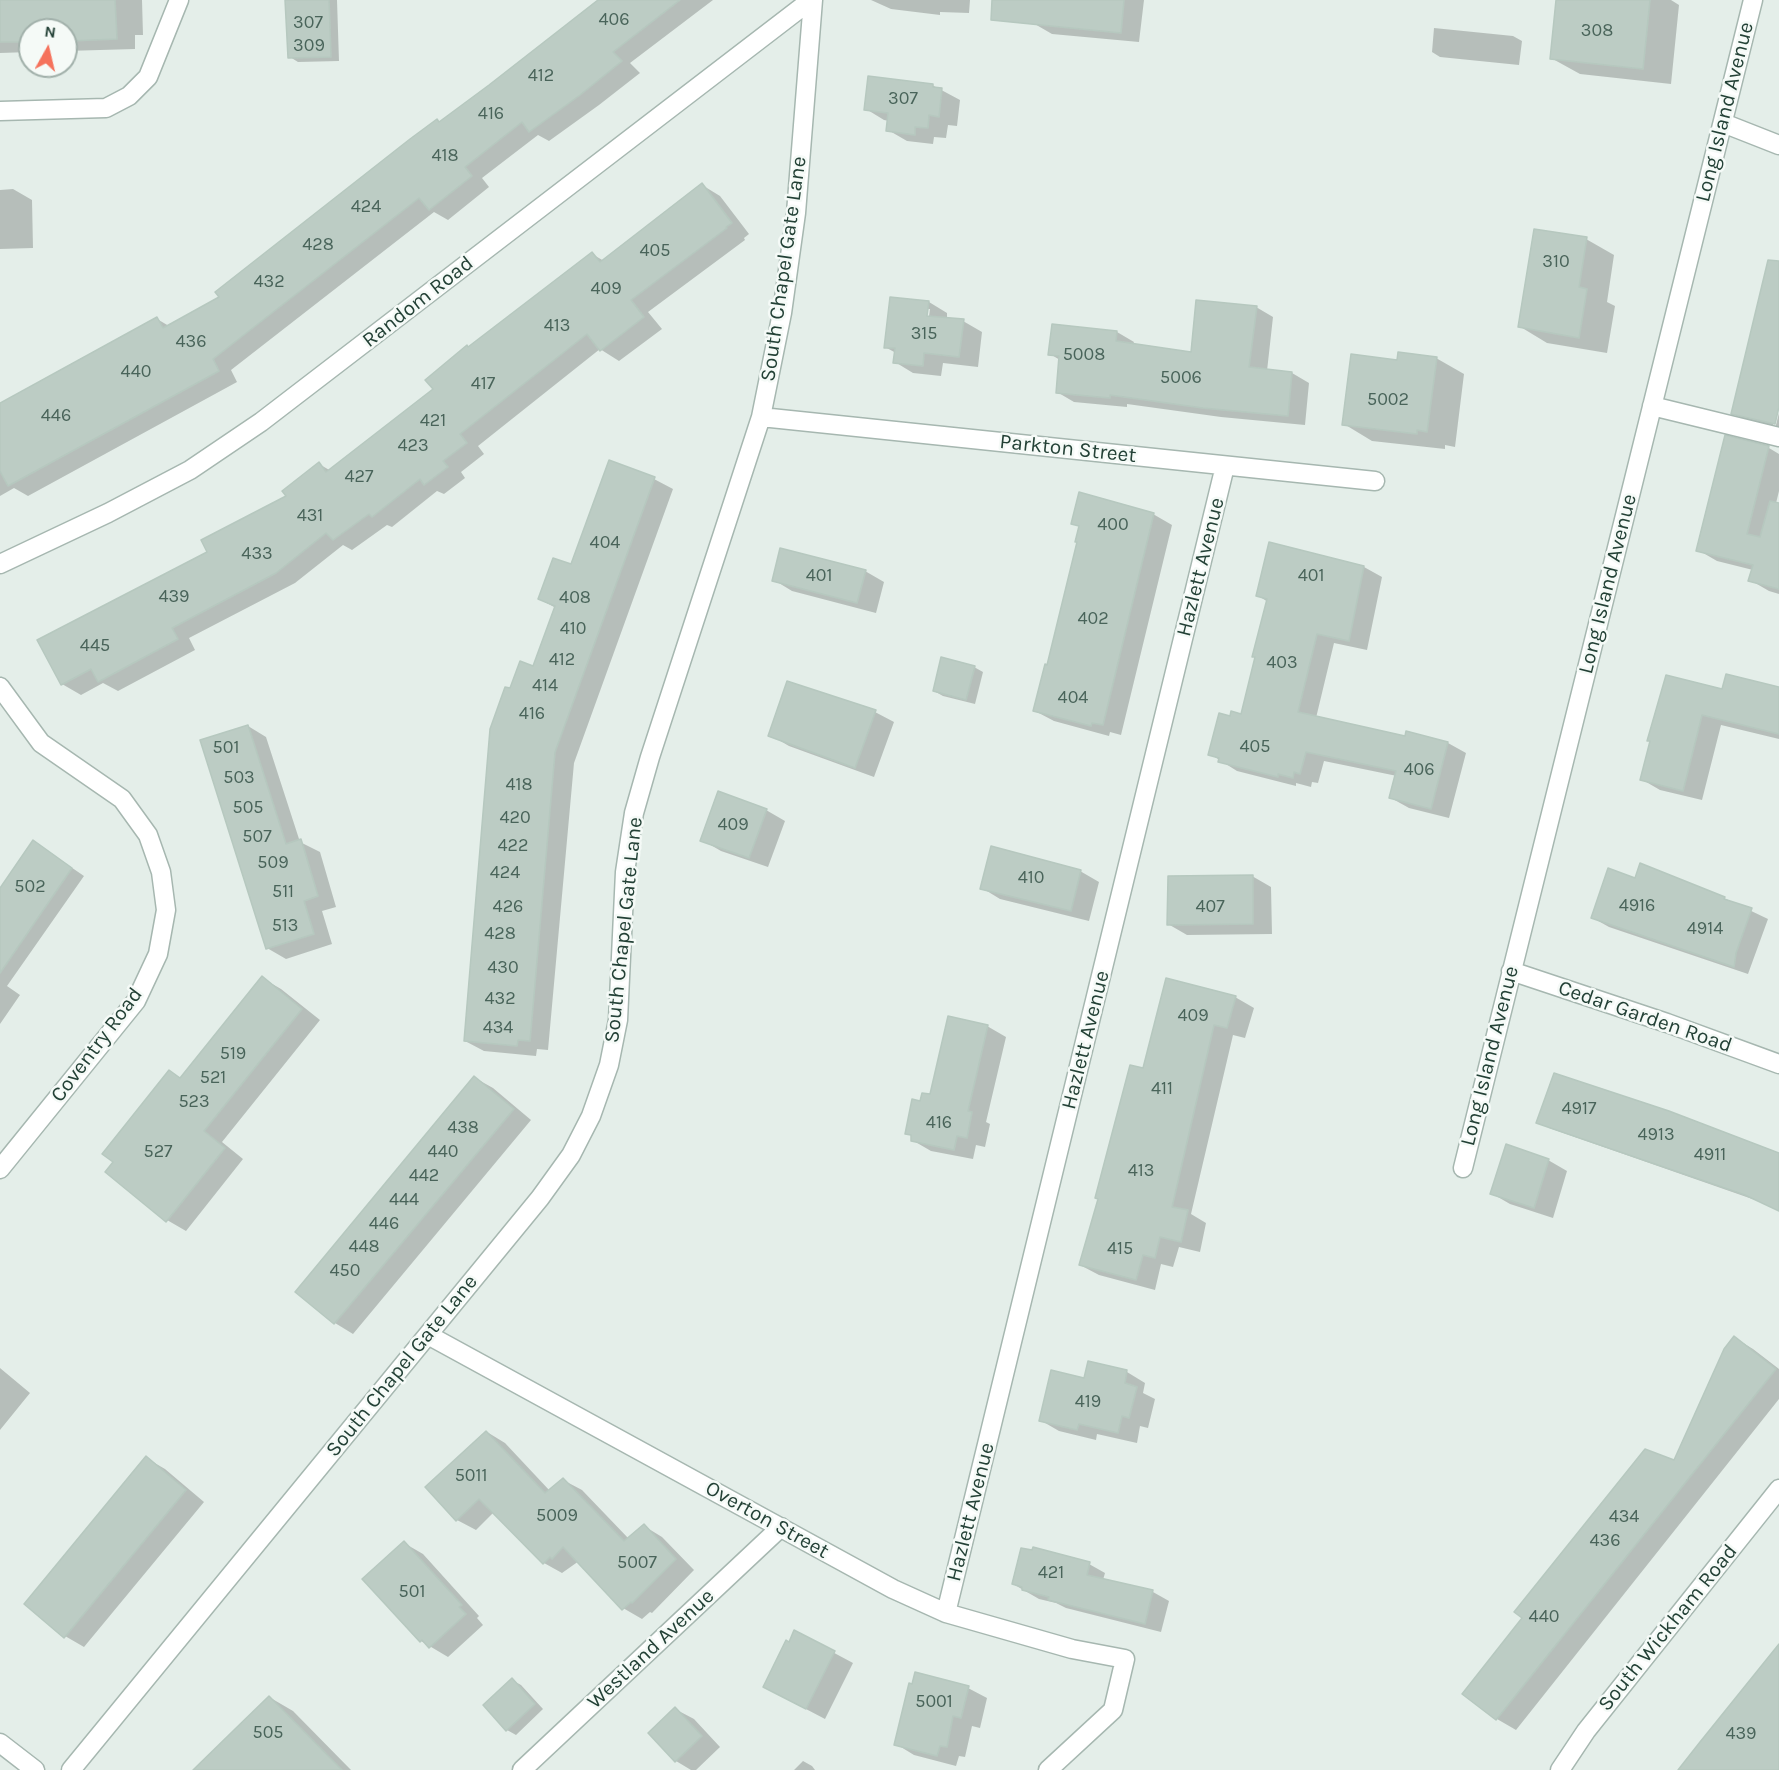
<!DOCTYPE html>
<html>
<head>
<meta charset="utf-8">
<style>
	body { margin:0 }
	#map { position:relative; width:1779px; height:1770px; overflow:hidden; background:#e4eee9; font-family:Karla,sans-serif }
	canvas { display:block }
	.north { position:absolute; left:18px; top:18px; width:60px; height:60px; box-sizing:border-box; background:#f5faf7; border:2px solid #a1b0aa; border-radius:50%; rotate:8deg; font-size:16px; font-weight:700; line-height:24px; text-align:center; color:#234136 }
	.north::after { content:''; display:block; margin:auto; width:21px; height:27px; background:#f5725c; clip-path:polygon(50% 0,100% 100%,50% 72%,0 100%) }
</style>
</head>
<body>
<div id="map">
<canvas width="1779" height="1770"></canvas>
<div class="north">N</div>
</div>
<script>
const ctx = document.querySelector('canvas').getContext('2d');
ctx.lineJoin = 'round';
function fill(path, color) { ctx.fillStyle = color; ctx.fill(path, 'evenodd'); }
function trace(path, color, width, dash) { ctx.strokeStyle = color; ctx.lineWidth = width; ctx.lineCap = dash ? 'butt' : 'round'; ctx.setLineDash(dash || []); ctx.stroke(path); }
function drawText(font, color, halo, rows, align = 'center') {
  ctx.font = font + ' Karla,sans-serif'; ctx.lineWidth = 5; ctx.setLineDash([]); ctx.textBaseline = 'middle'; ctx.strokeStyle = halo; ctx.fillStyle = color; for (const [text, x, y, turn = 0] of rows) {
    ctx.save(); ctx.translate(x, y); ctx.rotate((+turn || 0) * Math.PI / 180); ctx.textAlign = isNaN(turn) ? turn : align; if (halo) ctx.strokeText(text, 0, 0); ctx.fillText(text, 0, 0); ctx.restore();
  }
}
fill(new Path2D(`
	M0,0H142L143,35H135V49L66,51V30H30V52L0,53Z
	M287,0H337L339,61L298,62L290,57Z
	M601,0H713L630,63L640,73L599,105L549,141L538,135L482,178L489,187L448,220L434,212L231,370L237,382L28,496L14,488L0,496V404L157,319L169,326L221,297L437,120L440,123Z
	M871,0H970L969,13L940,12V15L891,9Z
	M1036,0H1144L1139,42L1052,34L1033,23Z
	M1557,0H1671L1679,5L1671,84L1580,74L1551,58Z
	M1434,28L1513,36L1522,41L1519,65L1440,57L1432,52Z
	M932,85L960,100L957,126L948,125L946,138L934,137L933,144L907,141L888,130L889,121L884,120L866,109Z
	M702,185L720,196L749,234L744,238L745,240L648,312L662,329L619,361L600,349L478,446L484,454L461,472L465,478L444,494L437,491L392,527L387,525L352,550L343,545L295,583L189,638L195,650L118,691L103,683L81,695L62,684L209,552L289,496L319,464L331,471L435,389L469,348L592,254L604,261Z
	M13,189L32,200L33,248L0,249V190Z
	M1586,239L1614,255L1607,302L1615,306L1607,353L1547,343L1519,326Z
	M929,302L947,313V319L963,321L982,332L978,367L943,363L941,376L913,373L895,362L896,353L885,347ZM927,309H930L928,324L925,323Z
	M1779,303V400L1772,429L1751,424L1733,413Z
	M1256,307L1273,317L1267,371L1292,373L1309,383L1305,425L1221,417L1127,404V407L1074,402L1057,392L1060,360L1050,354L1117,332L1134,342L1133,345L1192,354Z
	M1436,358L1464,374L1455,447L1445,445V449L1372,441L1344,424L1398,361Z
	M1779,413V430L1775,429Z
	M1769,448L1779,454V491L1767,540L1779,543V594L1769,591L1750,580L1753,570L1717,561L1698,550Z
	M610,462L654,479L673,489L574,763L548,1050L537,1049L536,1056L484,1051L465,1041L511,690L534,668L556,608L539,599L572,566Z
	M1153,514L1172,525L1121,735L1110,732L1109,736L1054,721L1035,711L1048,667L1079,542L1080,527L1073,523Z
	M1270,544L1364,567L1382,577L1367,650L1334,643L1316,718L1406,738L1407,733L1448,743L1466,753L1449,818L1409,808L1391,798L1397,776L1324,761L1318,783L1312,782L1311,787L1296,783V786L1237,771L1210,754L1231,718L1242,716L1268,602L1257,595Z
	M865,571L884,582L876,613L792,591L774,580Z
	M974,667L983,672L975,704L943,696L934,691Z
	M1779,688V739L1721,725L1702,800L1660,790L1641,779L1723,691Z
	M875,712L894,722L874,777L789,746L770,735Z
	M248,726L266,737L300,842L320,852L336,907L322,911L332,944L286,959L267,948Z
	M766,810L785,821L768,867L721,851L702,840Z
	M46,850L84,876L7,986L20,995L0,1024V891Z
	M1080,871L1099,882L1089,921L1000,899L982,888Z
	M1252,876L1271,887L1272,934L1187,935L1168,924Z
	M1636,880L1724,898L1768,919L1748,974L1609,927L1593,918Z
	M262,978L281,989L320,1020L222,1142L243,1159L186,1231L167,1220L169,1072L182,1079Z
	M1235,997L1254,1008L1245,1038L1233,1035L1191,1214L1206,1223L1200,1252L1179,1247L1173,1267L1161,1264L1155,1290L1099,1275L1080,1265L1144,1070Z
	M987,1026L1006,1037L986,1122L990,1124L985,1147L976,1145L973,1159L931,1151L912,1140L913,1137L907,1133L921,1103L931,1096Z
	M475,1078L493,1088L531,1120L353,1334L335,1323L297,1292Z
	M1538,1122L1779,1154V1211L1758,1201L1549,1128Z
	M1548,1160L1567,1171L1553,1218L1510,1204L1491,1193Z
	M1735,1338L1753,1349L1779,1369V1399L1516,1730L1497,1719L1465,1694L1674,1462Z
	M1089,1363L1127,1372L1145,1383L1143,1393L1155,1399L1148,1428L1140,1426L1137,1443L1097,1434L1096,1440L1059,1431L1040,1420L1086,1380Z
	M0,1368L30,1393L0,1430Z
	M487,1432L505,1443L550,1491L563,1480L582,1490L629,1539L644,1526L662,1537L694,1570L652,1613L650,1612L642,1619L623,1608L579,1561L562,1573L544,1563L494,1512L476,1530L457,1520Z
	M146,1458L165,1469L204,1502L84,1647L65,1636Z
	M404,1543L423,1554L479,1616L477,1618L483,1625L448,1657L421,1641L365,1579Z
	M1089,1564L1105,1573L1103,1580L1153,1592L1169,1601L1161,1632L1066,1608L1056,1603L1039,1599L1013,1584Z
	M795,1632L853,1663L825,1719L783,1697Z
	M512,1680L521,1685L543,1709L516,1735L507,1730Z
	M968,1688L987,1698L980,1728L972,1726L965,1757L959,1756L956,1766L914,1755L896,1744Z
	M269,1697L293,1711L351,1770H195Z
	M675,1709L694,1719L720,1747L696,1770H691L676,1761Z
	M803,1761L812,1766L815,1770H794Z`), '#0003');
const building = new Path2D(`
	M0,0H115L117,39L68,41H66V30H30V42H0Z
	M285,0H329L331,57L288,58Z
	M598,0H680L613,52L622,61L580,95L529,132L522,122L465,167L472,176L429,210L419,198L213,359L219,371L8,486L0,471V403L157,317L163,328L219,297L215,292L410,139L437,119L439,122L489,85Z
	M992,0H1124L1121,33L991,20Z
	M1556,0H1650L1643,69L1550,59Z
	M868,76L933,84V87L942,88L939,117L929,115L928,128L915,127V135L886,131L888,113L864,110Z
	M702,183L732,223L726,227L727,228L631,300L644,317L600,351L587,334L460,434L467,443L443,461L448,467L424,485L420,479L372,517L369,514L333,540L326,533L276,573L172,628L178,639L98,682L91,669L61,685L37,640L207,552L201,540L286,496L282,491L319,462L326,472L433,389L425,380L467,345L468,347L592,252L600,262Z
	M1534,229L1587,237L1579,287L1587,289L1579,338L1518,327Z
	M1768,260L1779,261V407L1775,424L1731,414Z
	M890,297L929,301L927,316L964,319L959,357L924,353L923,366L893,363L895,348H884Z
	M1196,300L1257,306L1249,367L1292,372L1288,416L1203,408L1110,395V398L1056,393L1059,356L1048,355L1052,324L1117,331L1116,341L1191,352Z
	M1398,352L1437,357L1427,432L1417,430V434L1342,425L1351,354L1397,360Z
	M1725,435L1769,446L1747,534L1760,537L1770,501L1779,503V589L1748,581L1753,565L1696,551Z
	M609,460L655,477L555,752L530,1041L518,1040L517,1046L464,1041L490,729L505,687L510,688L520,661L533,666L555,606L538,599L553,558L571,564Z
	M1079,492L1154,513L1103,725L1092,723L1091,726L1033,711L1045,664L1047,665L1077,542H1075L1079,526L1071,524Z
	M1269,542L1364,566L1349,641L1317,634L1298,712L1405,736L1406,731L1448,742L1431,809L1389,798L1396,771L1306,752L1300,774L1294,772L1293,778L1278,774V777L1218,762L1219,758L1208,755L1219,713L1230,716L1231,711L1241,714L1255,657H1252L1267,599L1256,596Z
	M780,548L866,570L857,603L772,581Z
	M941,657L975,666L966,700L933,691Z
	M1726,674L1779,687V734L1702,715L1683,791L1640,780L1650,741H1647L1666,675L1722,689Z
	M787,681L876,710L855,768L768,736Z
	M248,725L286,844L301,839L318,896L304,901L314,934L266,949L200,740Z
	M718,791L767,809L749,858L700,841Z
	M33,840L72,868L0,973V888Z
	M991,846L1081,870L1071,911L980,889Z
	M1640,863L1725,897L1724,899L1752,908L1736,953L1734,967L1591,918L1608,868L1635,878Z
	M1253,875V924L1167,925L1168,876Z
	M262,976L302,1009L204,1131L225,1148L166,1222L105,1172L113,1162L102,1154L169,1070L180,1078Z
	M1166,978L1236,996L1227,1028L1214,1025L1172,1207L1188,1210L1181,1242L1160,1237L1155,1258L1143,1255L1136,1280L1079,1265L1098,1199L1095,1198L1130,1065L1143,1068Z
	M948,1016L988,1025L968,1111L972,1112L967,1138L957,1136L954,1150L911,1141V1135L905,1134L912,1099L920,1101L922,1093L930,1094Z
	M1554,1073L1669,1111L1779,1153V1211L1745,1195L1536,1123Z
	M474,1076L514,1109L334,1324L295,1292Z
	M1506,1144L1549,1159L1534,1208L1490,1194Z
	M1734,1336L1776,1369L1496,1720L1462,1694L1522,1618L1514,1612L1645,1449L1674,1460L1724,1349Z
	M1088,1361L1127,1370L1125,1383L1137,1387L1129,1418L1122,1416L1118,1433L1079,1424L1077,1430L1039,1421L1051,1370L1084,1378Z
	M486,1431L545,1493L563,1478L624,1541L644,1524L676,1559L632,1603L631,1602L622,1610L563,1547L552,1559L550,1557L543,1564L479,1499L456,1521L425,1487Z
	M146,1456L186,1490L64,1638L24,1604Z
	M404,1541L462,1605L459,1607L466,1614L429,1648L422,1640L420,1642L362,1579Z
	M1033,1547L1090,1562L1087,1575L1153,1590L1145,1624L1048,1600L1049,1597L1022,1590V1587L1012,1584L1021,1548L1032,1550Z
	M794,1630L835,1651L806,1709L763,1687L786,1640L789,1642Z
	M1779,1644V1770H1678L1700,1742Z
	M915,1672L969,1686L961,1718L953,1716L947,1747L940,1746L937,1756L894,1745L909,1683L912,1684Z
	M512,1678L535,1704L506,1731L483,1705Z
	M269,1696L342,1770H193L234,1730Z
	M675,1707L702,1736L675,1762L648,1733Z`);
fill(building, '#bcccc4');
trace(building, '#b6c8bf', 1.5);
const minor = new Path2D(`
	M0,111L106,108L129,96L148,77L179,0
	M1723,123L1779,145
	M1652,406L1779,437
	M761,417L1375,481
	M0,564L108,513L190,470L261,422L811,0
	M0,687L41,743L122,799L148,835L161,872L166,910L158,954L136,1001L0,1169
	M1511,971L1667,1023L1779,1064
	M1463,1168L1753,0
	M428,1335L893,1589L946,1613L1072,1649L1125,1659L1113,1710L1048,1770
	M946,1613L1225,466
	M0,1743L35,1770
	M71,1770L540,1198L571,1155L591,1116L609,1065L618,1020L625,872L634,813L650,757L761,417L782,313L796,213L813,0
	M522,1770L781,1527
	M1560,1770L1586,1731L1779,1489`);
trace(minor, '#a6b7b0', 21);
trace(minor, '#fff', 18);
drawText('18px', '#49645a', null, [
	["406",614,20],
	["307",308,23],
	["308",1597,31],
	["309",309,46],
	["412",541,76],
	["307",903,99],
	["416",491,114],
	["418",445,156],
	["424",366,207],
	["428",318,245],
	["405",655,251],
	["310",1556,262],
	["432",269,282],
	["409",606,289],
	["413",557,326],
	["315",924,334],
	["436",191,342],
	["5008",1084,355],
	["440",136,372],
	["5006",1181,378],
	["417",483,384],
	["5002",1388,400],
	["446",56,416],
	["421",433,421],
	["423",413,446],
	["427",359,477],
	["431",310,516],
	["400",1113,525],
	["404",605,543],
	["433",257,554],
	["401",819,576],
	["401",1311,576],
	["439",174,597],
	["408",575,598],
	["402",1093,619],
	["410",573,629],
	["445",95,646],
	["412",562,660],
	["403",1282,663],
	["414",545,686],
	["404",1073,698],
	["416",532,714],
	["405",1255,747],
	["501",226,748],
	["406",1419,770],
	["503",239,778],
	["418",519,785],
	["505",248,808],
	["420",515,818],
	["409",733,825],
	["507",257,837],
	["422",513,846],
	["509",273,863],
	["424",505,873],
	["410",1031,878],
	["502",30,887],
	["511",283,892],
	["4916",1637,906],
	["426",508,907],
	["407",1210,907],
	["513",285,926],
	["4914",1705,929],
	["428",500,934],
	["430",503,968],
	["432",500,999],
	["409",1193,1016],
	["434",498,1028],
	["519",233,1054],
	["521",213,1078],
	["411",1162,1089],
	["523",194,1102],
	["4917",1579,1109],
	["416",939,1123],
	["438",463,1128],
	["4913",1656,1135],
	["527",158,1152],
	["440",443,1152],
	["4911",1710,1155],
	["413",1141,1171],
	["442",424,1176],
	["444",404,1200],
	["446",384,1224],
	["448",364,1247],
	["415",1120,1249],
	["450",345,1271],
	["419",1088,1402],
	["5011",471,1476],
	["5009",557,1516],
	["434",1624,1517],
	["436",1605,1541],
	["5007",637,1563],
	["421",1051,1573],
	["501",412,1592],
	["440",1544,1617],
	["5001",934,1702],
	["505",268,1733],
	["439",1741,1734]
]);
drawText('21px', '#234136', '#f5faf7', [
	["Long Island Avenue",1725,112,-76],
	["South Chapel Gate Lane",784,269,-82],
	["Random Road",418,302,-38],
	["Parkton Street",1068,449,6],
	["Hazlett Avenue",1201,567,-76],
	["Long Island Avenue",1608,584,-76],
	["South Chapel Gate Lane",624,930,-84],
	["Cedar Garden Road",1645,1017,19],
	["Hazlett Avenue",1086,1040,-76],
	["Coventry Road",97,1045,-53],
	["Long Island Avenue",1490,1056,-76],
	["South Chapel Gate Lane",402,1366,-51],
	["Hazlett Avenue",971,1512,-76],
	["Overton Street",767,1520,29],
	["South Wickham Road",1668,1628,-51],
	["Westland Avenue",651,1649,-43]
]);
</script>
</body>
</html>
